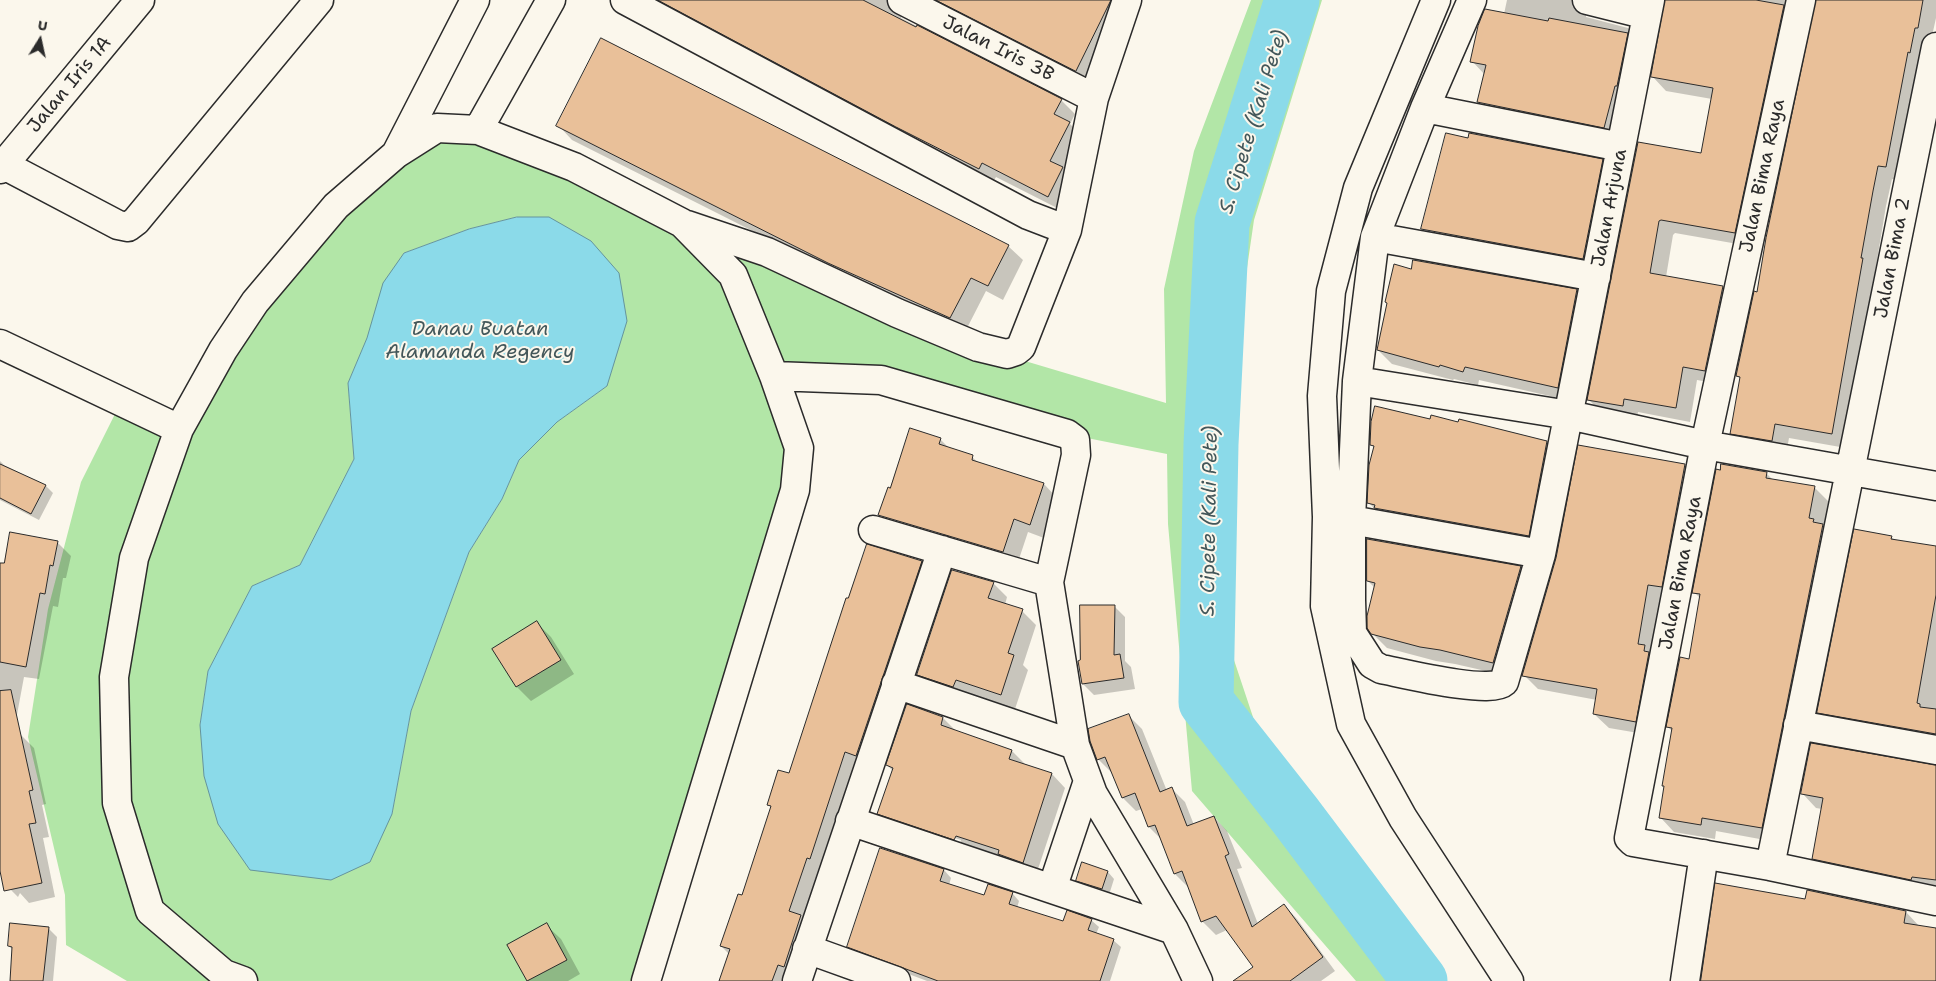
<!DOCTYPE html>
<html>
<head>
<meta charset="utf-8">
<style>
	body { margin:0 }
	#map { position:relative; width:1936px; height:981px; overflow:hidden; background:#fbf7ec; font-family:"Shantell Sans",sans-serif }
	canvas { display:block }
	.north { position:absolute; left:15px; top:15px; width:50px; height:50px; -webkit-text-stroke:4px #fbf7ec; paint-order:stroke; rotate:10deg; font-size:14px; font-weight:700; line-height:20px; text-align:center; color:#2b2b2b }
	.north::after { content:''; display:block; margin:auto; width:18px; height:22px; background:#2b2b2b; clip-path:polygon(50% 0,100% 100%,50% 72%,0 100%) }
</style>
</head>
<body>
<div id="map">
<canvas width="1936" height="981"></canvas>
<div class="north">U</div>
</div>
<script>
const ctx = document.querySelector('canvas').getContext('2d');
ctx.lineJoin = 'round';
function fill(path, color) { ctx.fillStyle = color; ctx.fill(path, 'evenodd'); }
function trace(path, color, width, dash) { ctx.strokeStyle = color; ctx.lineWidth = width; ctx.lineCap = dash ? 'butt' : 'round'; ctx.setLineDash(dash || []); ctx.stroke(path); }
function drawText(font, color, halo, rows, align = 'center') {
  ctx.font = font + ' "Shantell Sans",sans-serif'; ctx.lineWidth = 4; ctx.setLineDash([]); ctx.textBaseline = 'middle'; ctx.strokeStyle = halo; ctx.fillStyle = color; for (const [text, x, y, turn = 0] of rows) {
    ctx.save(); ctx.translate(x, y); ctx.rotate((+turn || 0) * Math.PI / 180); ctx.textAlign = isNaN(turn) ? turn : align; if (halo) ctx.strokeText(text, 0, 0); ctx.fillText(text, 0, 0); ctx.restore();
  }
}
fill(new Path2D(`
	M1251,0H1322L1254,220L1232,371L1225,540L1231,651L1258,732L1445,972L1430,981H1356L1192,791L1168,524L1167,454L1067,434L881,380L775,376L799,448L646,981H127L66,945L65,895L28,737L48,609L81,482L121,402L179,429L223,350L396,154L478,130L978,347L1166,403L1164,289L1194,151ZM517,217L607,386L557,422L519,460L502,499L469,552L411,711L392,814L200,725L208,671L252,586L300,565L354,459L348,383L404,253L469,229Z`), '#b2e6a7');
const water = new Path2D(`
	M517,217H549L591,241L619,273L627,321L607,386L557,422L519,460L502,499L469,552L411,711L392,814L370,862L331,880L250,870L218,824L204,776L200,725L208,671L252,586L300,565L354,459L348,383L367,338L383,283L404,253L469,229Z`);
fill(water, '#8bdae9');
trace(water, '#65949d', 1);
fill(new Path2D(`
	M648,0H909L902,8L901,18L1061,100L1075,114L1070,124L1083,137L1063,211L996,177L993,182Z
	M925,0H1132L1090,84Z
	M1507,0H1596L1586,11V17L1628,28L1643,42L1619,141L1492,116L1478,102L1485,75L1472,61L1504,14Z
	M1666,0H1803L1749,246L1675,233L1673,235L1666,277L1723,287L1737,301L1719,384L1697,380L1690,422L1638,412L1637,420L1603,414L1589,400L1639,143L1702,155L1712,99L1666,91L1652,76Z
	M1817,0H1936V18L1900,181L1892,179L1886,206L1875,272L1876,274L1846,448L1789,438L1786,455L1746,447L1731,433L1741,379L1737,376L1758,293Z
	M558,125L1008,246L1023,260L1003,300L986,291L965,332L844,277L572,140Z
	M1468,140L1602,160L1616,175L1597,272L1437,243L1423,229Z
	M1412,270L1577,291L1591,305L1572,401L1479,380L1478,385L1454,379L1453,380L1392,364L1378,350L1388,304Z
	M1431,420L1547,442L1561,456L1543,550L1383,517L1369,503L1375,448L1371,444Z
	M940,439L950,449L972,457L980,464L1044,484L1057,498L1044,538L1028,532L1017,565L893,528L880,515Z
	M1579,446L1685,465L1699,479L1650,735L1609,728L1594,714L1597,700L1538,689L1524,675L1557,559Z
	M0,461L4,465L46,486L53,493L39,520L0,500Z
	M1766,473L1773,480L1814,487L1829,502L1824,526L1837,539L1776,842L1716,831L1715,839L1674,832L1660,817L1665,787L1663,785L1673,732L1668,727L1690,660L1701,599L1694,592Z
	M1891,537L1895,540L1936,548V745L1833,726L1818,712Z
	M57,542L71,556L66,578H63L58,607L53,606L39,679L24,677L16,720L0,717V579Z
	M921,562L936,576L791,981H720L729,954L721,946L742,897L772,808L768,804L790,775Z
	M1521,567L1535,582L1508,676L1455,664L1436,661L1387,648L1372,633L1375,588L1368,581Z
	M993,583L1007,597L1005,605L1022,611L1036,625L1023,665L1028,670L1015,709L970,694L968,701L932,688L918,674Z
	M1114,606L1125,617V661L1131,667L1135,689L1094,695L1083,684Z
	M537,623L551,637L574,674L531,701L517,687L494,649Z
	M907,706L943,718L956,731L1012,751L1025,764L1052,774L1065,788L1036,875L892,827L879,813L893,771L887,765ZM893,818L961,840L960,843L893,820Z
	M1128,715L1142,729L1167,791L1172,789L1185,802L1194,825L1214,817L1227,831L1242,868L1237,869L1258,924L1284,905L1297,919L1335,971L1321,981H1256L1255,967L1227,930L1216,935L1202,921L1188,887L1175,874L1162,840L1149,827L1142,809L1136,811L1123,798L1112,773L1098,759Z
	M19,733L34,748L46,804L42,805L49,837L43,838L55,897L29,903L20,893L18,897L4,883L0,865V737Z
	M1936,766V892L1828,873L1814,858L1822,809L1816,808L1802,793Z
	M881,849L944,870L951,878L949,885L985,896L1012,893L1019,901L1017,908L1064,923L1091,920L1099,927L1096,934L1113,940L1121,947L1110,981H927L856,954L848,946Z
	M1108,872L1114,879L1109,895L1084,887L1078,880Z
	M1806,901L1906,912L1920,927L1936,929V981H1702Z
	M546,925L561,939L580,974L568,981H528L509,945Z
	M49,929L57,937L53,981H11L13,950L9,946Z`), '#0003');
trace(new Path2D(`
	M1292,0L1222,223L1211,444L1206,702L1295,815L1420,981`), '#8bdae9', 55);
const building = new Path2D(`
	M658,0H863L916,27L917,25L1062,99L1054,114L1070,122L1050,161L1063,167L1048,197L982,163L979,169L896,127Z
	M936,0H1111L1076,71Z
	M1665,0H1756L1784,5L1735,233L1661,220L1659,221L1650,273L1723,286L1705,371L1683,367L1676,408L1624,399L1623,406L1587,400L1638,142L1701,153L1713,88L1651,77Z
	M1816,0H1923L1918,28H1915L1910,53L1908,52L1886,167L1878,166L1873,191L1861,258H1863L1832,434L1775,424L1772,441L1730,434L1740,377L1736,376L1754,291L1757,292L1766,238Z
	M1485,9L1548,21L1549,18L1628,33L1617,86H1615L1604,128L1477,102L1486,65L1470,62L1478,26Z
	M601,38L1009,245L988,286L971,278L950,318L828,263L556,126Z
	M1446,133L1468,138L1469,133L1603,159L1583,259L1421,229Z
	M1413,260L1577,289L1558,388L1465,367L1463,372L1440,365L1439,367L1377,350L1387,303L1385,302L1394,264L1411,269Z
	M1375,406L1430,419L1431,415L1458,422L1459,419L1547,441L1529,536L1374,508L1375,505L1367,503L1369,465L1374,446L1370,445L1371,422Z
	M910,428L941,438L939,444L973,455L972,460L1044,483L1030,525L1014,519L1003,552L878,515L888,487L890,488Z
	M1578,445L1685,464L1662,587L1648,585L1638,644L1645,645L1644,651L1649,652L1636,722L1593,714L1597,689L1522,676L1556,558Z
	M0,464L46,485L31,514L0,498Z
	M1721,464L1767,472L1766,478L1815,486L1809,518L1814,519L1813,522L1823,524L1762,828L1702,818L1701,825L1659,818L1664,786H1662L1672,728L1666,727L1680,657L1689,659L1700,594L1692,593L1716,469L1720,470Z
	M1854,529L1892,536L1891,539L1936,546V595L1917,703L1920,704V707L1936,709V734L1817,713Z
	M10,532L58,541L53,566L50,565L45,594L40,593L26,667L0,662V563H4Z
	M1367,539L1521,566L1493,663L1440,650L1420,647L1371,634L1367,628V616L1375,583L1367,581Z
	M867,544L922,561L856,756L845,752L810,859L807,858L789,911L801,915L784,967L778,965L772,981H719L730,949L720,946L738,894L742,895L771,806L767,805L778,770L789,773L846,598H848Z
	M952,570L994,582L988,598L1023,609L1008,653L1014,655L1001,695L956,680L953,687L917,675Z
	M1080,605H1115L1114,655L1120,654L1124,678L1082,684L1078,661L1080,660Z
	M537,621L561,660L516,687L492,649Z
	M11,690L33,790L29,791L36,823L29,824L42,883L4,891L0,871V691Z
	M907,704L943,717L941,725L1012,750L1009,759L1052,773L1023,863L998,854L999,850L956,836L954,840L877,814L893,768L886,765Z
	M1129,714L1160,792L1172,787L1187,826L1214,816L1229,854L1225,856L1252,927L1284,904L1323,957L1290,981H1233L1253,967L1216,916L1201,922L1182,871L1174,874L1155,825L1148,827L1135,793L1122,798L1105,757L1097,760L1090,741L1088,729Z
	M1811,743L1936,765V880L1912,877L1911,880L1812,859L1823,798L1801,794Z
	M880,848L944,869L940,881L984,895L988,884L1013,892L1009,904L1063,921L1067,910L1092,919L1088,930L1114,939L1100,981H938L847,947Z
	M1082,862L1108,871L1102,889L1076,881Z
	M1715,883L1805,899L1807,890L1906,911L1904,923L1936,928V981H1701Z
	M10,923L49,927L43,981H10L12,947L8,946Z
	M547,923L567,960L527,981L507,945Z`);
fill(building, '#e9c099');
trace(building, '#2b2b2b', 1);
const minor = new Path2D(`
	M625,0L1028,215L1067,230
	M902,0L1094,98
	M1436,0L1358,188L1331,291L1322,396L1327,517L1325,606L1351,724L1403,818L1509,981
	M1472,0L1425,108L1375,237L1357,381L1351,520V600L1352,633L1372,664L1381,669C1402,673 1490,695 1504,682L1541,554L1650,0
	M1587,0L1647,15
	M1801,0L1705,445L1629,838L1633,842L1770,866L1936,901
	M1425,108L1621,147
	M478,130L551,0
	M397,152L475,0
	M4,165L118,225L128,227L136,221L319,0
	M0,169L140,0
	M687,225L767,252L897,313L978,347L1007,354L1016,351L1021,347L1067,230L1094,98L1127,0
	M1375,237L1596,277
	M0,344L179,429
	M774,376L881,380L1067,434L1075,440L1076,455L1049,582
	M1357,381L1569,415L1705,445L1936,486
	M1351,520L1541,554
	M873,530L1049,582L1075,745L1093,794L1174,930L1198,981
	M896,684L1075,745
	M1798,725L1936,750
	M850,821L1174,930
	M1770,866L1936,47
	M1052,889L1088,781
	M807,949L896,981
	M243,981L224,974L150,911L117,803L114,677L134,558L179,429L223,350L255,302L336,206L396,154L437,128L478,130L574,167L682,223L733,275L774,376L799,448L795,490L646,981
	M797,981L942,550
	M1685,981L1704,854`);
trace(minor, '#2b2b2b', 31);
trace(minor, '#fbf7ec', 28);
drawText('19px', '#2b2b2b', '#fbf7ec', [
	["Jalan Iris 3B",998,49,27],
	["Jalan Iris 1A",70,85,-50],
	["Jalan Bima Raya",1763,176,-78],
	["Jalan Arjuna",1610,208,-79],
	["Jalan Bima 2",1893,258,-79],
	["Jalan Bima Raya",1681,573,-79]
]);
drawText('italic 20px', '#43575a', '#fbf7ec', [
	["S. Cipete (Kali Pete)",1254,122,-73],
	["Danau Buatan",480,330],
	["Alamanda Regency",480,353],
	["S. Cipete (Kali Pete)",1210,521,-89]
]);
</script>
</body>
</html>
